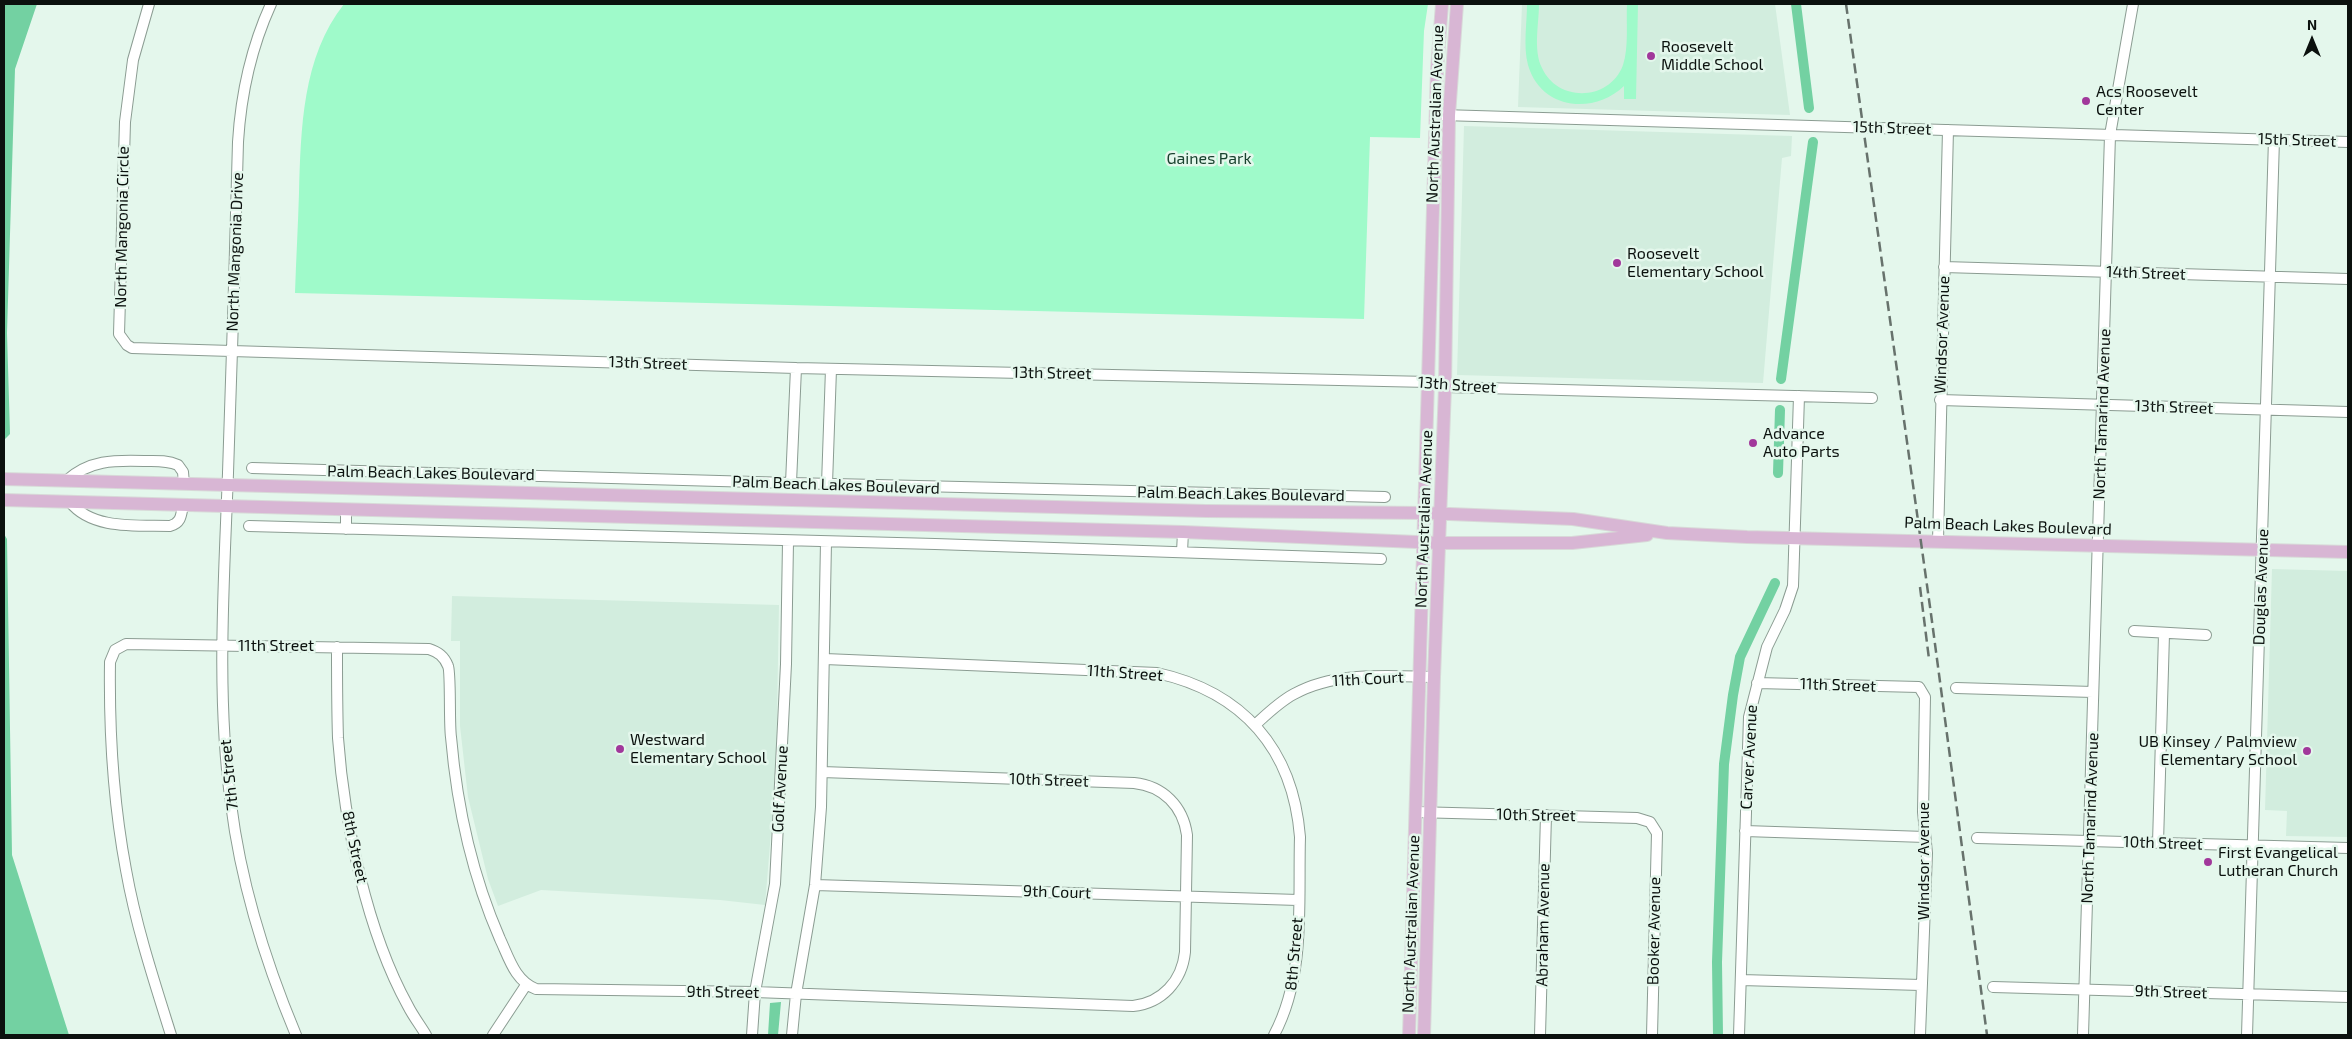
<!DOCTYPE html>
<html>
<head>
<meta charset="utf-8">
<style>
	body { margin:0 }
	#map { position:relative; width:2352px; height:1039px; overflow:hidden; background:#e4f7ec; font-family:"Exo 2",sans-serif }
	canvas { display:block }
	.frame { position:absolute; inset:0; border:5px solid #0b110e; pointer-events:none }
	.north { position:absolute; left:2287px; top:15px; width:50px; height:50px; -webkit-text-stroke:4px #e4f7ec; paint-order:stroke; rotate:0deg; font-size:14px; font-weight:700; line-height:20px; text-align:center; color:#0b110e }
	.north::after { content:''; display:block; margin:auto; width:18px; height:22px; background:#0b110e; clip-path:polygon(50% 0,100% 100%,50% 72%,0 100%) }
</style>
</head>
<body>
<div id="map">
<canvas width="2352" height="1039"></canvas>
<div class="frame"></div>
<div class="north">N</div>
</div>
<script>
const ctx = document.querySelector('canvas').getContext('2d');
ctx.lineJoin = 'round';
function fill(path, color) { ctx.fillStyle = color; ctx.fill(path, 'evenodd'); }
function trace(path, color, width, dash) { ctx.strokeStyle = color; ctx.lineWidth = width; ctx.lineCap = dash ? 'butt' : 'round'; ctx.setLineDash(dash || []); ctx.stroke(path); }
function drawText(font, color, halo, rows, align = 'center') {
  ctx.font = font + ' "Exo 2",sans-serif'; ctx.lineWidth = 5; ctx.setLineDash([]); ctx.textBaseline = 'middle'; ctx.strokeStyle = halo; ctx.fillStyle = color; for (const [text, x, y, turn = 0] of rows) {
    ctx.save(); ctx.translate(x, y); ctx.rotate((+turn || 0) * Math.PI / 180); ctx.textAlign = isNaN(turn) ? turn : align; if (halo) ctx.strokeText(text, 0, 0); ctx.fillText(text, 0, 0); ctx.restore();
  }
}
fill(new Path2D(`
	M1522,4H1775L1790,115L1518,107Z
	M1464,126L1792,136L1791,156L1782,158L1763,383L1457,375Z
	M2272,569L2348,571V837L2286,836L2287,811L2265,810Z
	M452,596L779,605L776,772L765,905L720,900L541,890L498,906L488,879L468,797L460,726V641H451Z`), '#d2edde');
fill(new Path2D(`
	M344,4H1428L1424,31L1420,138L1370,137L1364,319L295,293C296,260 298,227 299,193C301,129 302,57 344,4Z
	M1527,4H1539C1539,24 1533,50 1542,68C1558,103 1610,101 1623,65C1629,47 1626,23 1627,4H1638L1636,99H1624V86C1594,115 1541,110 1528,65C1523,46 1527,23 1527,4Z`), '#9ffaca');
fill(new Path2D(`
	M4,4H37L15,69L7,333L10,434L4,440Z
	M4,534L7,539L12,855L69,1035H4Z
	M781,1002L778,1035H768L770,1003Z`), '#73d1a2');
trace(new Path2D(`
	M1796,4L1809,108
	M1781,379L1813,142
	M1778,473L1780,410
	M1718,1035L1717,962L1724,764L1733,695L1740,657L1775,583`), '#73d1a2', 10);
const minor = new Path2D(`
	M149,4L133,60L125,122L119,334L127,345L132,348L796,368L1429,382L1445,387L1872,398
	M271,4C251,48 241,93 238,142C235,252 232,363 228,473C224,582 216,696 231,804C241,884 265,961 296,1035
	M1442,115L2348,142
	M1944,267L2348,279
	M1940,400L2348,412
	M252,468L791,483L1385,497
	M66,481C89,460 114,460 144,461C155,461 167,460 178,465L183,472L184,484
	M791,483L796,368
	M827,484L831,369
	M70,502C92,530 137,525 170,526C181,523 181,516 183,505
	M346,509V529
	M249,526L935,544L1381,559
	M1938,541L1948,130
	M1182,552L1183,532
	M2134,631L2206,635
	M337,647C337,677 337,708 338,738C344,822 367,932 408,1006C413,1016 420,1025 426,1035
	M825,659L1157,673C1243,692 1293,749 1300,837C1298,903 1306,975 1274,1035
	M1757,683L1919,687L1925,697L1923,812L1927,853L1920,1035
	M1956,688L2093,692
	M1255,725C1267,714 1279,702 1294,694C1335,671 1389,676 1434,677
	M1415,812L1637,818L1650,822L1657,833L1652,1035
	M1745,831L1925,837
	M1977,838L2348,848
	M2158,843L2164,634
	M815,885L1298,900
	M1741,980L1921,985
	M1993,987L2348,997
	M171,1035C154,981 136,926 126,870C113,801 109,732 110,662L115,650L126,644L429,649C438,652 444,656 448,666C451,672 449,724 451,737C457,807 472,875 500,939C509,958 515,981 536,989L755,992L1133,1006C1162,1003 1182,981 1185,952L1187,835C1183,806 1163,786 1134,783L822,772
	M493,1035L526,985
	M752,1035L755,992L775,884L786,664L788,542
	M792,1035L796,994L815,885L821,807L826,542
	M1540,1035L1546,815
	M1739,1035L1749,717L1767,647L1785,610L1793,586L1799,396
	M2083,1035L2110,135L2133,4
	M2247,1035L2274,139`);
const major = new Path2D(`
	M4,479L1206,511L1425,513L1573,519L1667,533L1747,537L2348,552
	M4,500L1183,532L1440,543H1572L1647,535
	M1409,1035L1437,70L1442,4
	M1424,1035L1434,677L1445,387L1449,115L1457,4`);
trace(minor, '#8b9c92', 12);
trace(major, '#d8d9d8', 14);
trace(minor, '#fff', 10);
trace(major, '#d8b6d4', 12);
trace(new Path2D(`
	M1846,4L1931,614L1987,1035
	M1920,587L1929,659`), '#67726c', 2.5, [10, 5]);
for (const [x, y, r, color] of [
	[1651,56,5,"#a1389b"],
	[2086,101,5,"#a1389b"],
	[1617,263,5,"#a1389b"],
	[1753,443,5,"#a1389b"],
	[620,749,5,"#a1389b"],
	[2307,751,5,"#a1389b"],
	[2208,862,5,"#a1389b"]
]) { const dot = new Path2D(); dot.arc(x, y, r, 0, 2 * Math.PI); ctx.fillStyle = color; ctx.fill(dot); trace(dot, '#e4f7ec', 2); }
drawText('16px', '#0b110e', '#e4f7ec', [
	["Roosevelt",1661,47],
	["Middle School",1661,65],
	["Acs Roosevelt",2096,92],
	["Center",2096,110],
	["Roosevelt",1627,254],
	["Elementary School",1627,272],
	["Advance",1763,434],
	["Auto Parts",1763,452],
	["Westward",630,740],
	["Elementary School",630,758],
	["UB Kinsey / Palmview",2297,742,"right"],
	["Elementary School",2297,760,"right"],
	["First Evangelical",2218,853],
	["Lutheran Church",2218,871]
], 'left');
drawText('16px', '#0b110e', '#e4f7ec', [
	["North Australian Avenue",1435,114,-88],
	["15th Street",1892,128,2],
	["15th Street",2297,140,2],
	["North Mangonia Circle",122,227,-89],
	["North Mangonia Drive",235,252,-88],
	["14th Street",2146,273,2],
	["Windsor Avenue",1942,335,-88],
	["13th Street",648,363,2],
	["13th Street",1052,373,1],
	["13th Street",1457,385,4],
	["13th Street",2174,407,2],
	["North Tamarind Avenue",2102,414,-88],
	["Palm Beach Lakes Boulevard",431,473,1],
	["Palm Beach Lakes Boulevard",836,485,2],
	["Palm Beach Lakes Boulevard",1241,494,1],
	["North Australian Avenue",1424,519,-88],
	["Palm Beach Lakes Boulevard",2008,526,2],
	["Douglas Avenue",2261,587,-88],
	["11th Street",276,646],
	["11th Street",1125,673,4],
	["11th Court",1368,679,-3],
	["11th Street",1838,685,2],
	["Carver Avenue",1749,757,-87],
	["7th Street",229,775,-96],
	["10th Street",1049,780,2],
	["Golf Avenue",780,789,-87],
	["10th Street",1536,815,1],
	["North Tamarind Avenue",2090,818,-88],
	["10th Street",2163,843,2],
	["8th Street",355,847,78],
	["Windsor Avenue",1924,861,-90],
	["9th Court",1057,892,2],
	["North Australian Avenue",1411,924,-88],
	["Abraham Avenue",1543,925,-89],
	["Booker Avenue",1654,931,-89],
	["8th Street",1294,954,-85],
	["9th Street",723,992,1],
	["9th Street",2171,992,2]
]);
drawText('16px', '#19422f', '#e4f7ec', [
	["Gaines Park",1209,159]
]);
</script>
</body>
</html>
